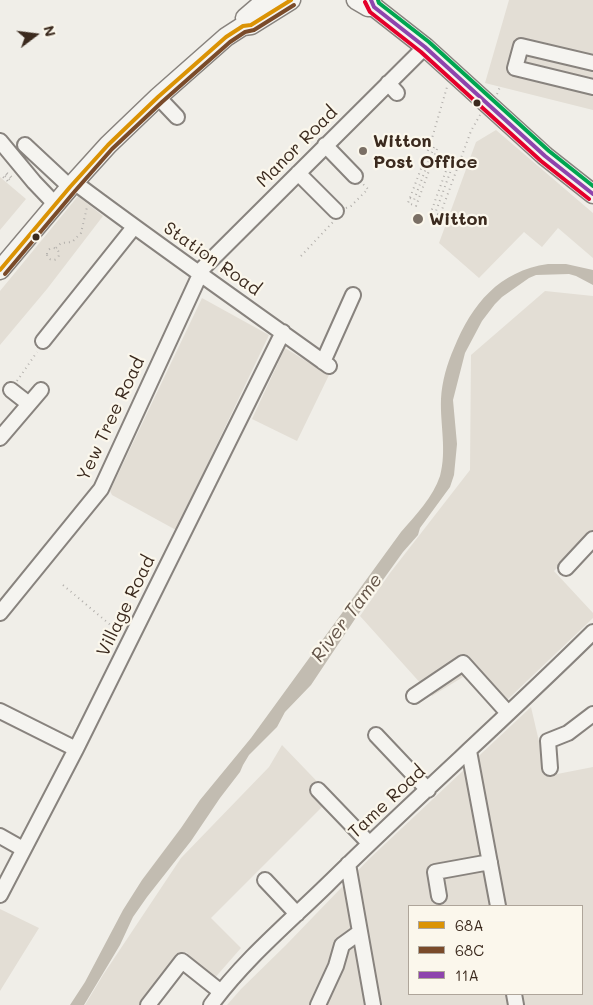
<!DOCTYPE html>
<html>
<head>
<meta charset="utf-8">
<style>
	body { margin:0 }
	#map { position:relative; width:593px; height:1005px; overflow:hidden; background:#f0eee8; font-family:Mali,sans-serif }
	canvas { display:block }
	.legend { position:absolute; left:408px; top:905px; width:175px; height:90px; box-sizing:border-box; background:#fbf7ec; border:1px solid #aea59a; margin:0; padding:6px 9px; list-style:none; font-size:15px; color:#3b2a1e }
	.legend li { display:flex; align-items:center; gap:10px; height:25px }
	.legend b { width:25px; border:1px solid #aea59a }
	.north { position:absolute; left:10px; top:10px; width:50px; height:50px; -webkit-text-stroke:4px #fbf7ec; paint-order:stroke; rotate:75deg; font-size:14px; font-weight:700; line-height:20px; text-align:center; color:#3b2a1e }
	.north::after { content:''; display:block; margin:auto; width:18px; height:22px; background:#3b2a1e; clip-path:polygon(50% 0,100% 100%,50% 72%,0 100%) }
</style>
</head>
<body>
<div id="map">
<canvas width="593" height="1005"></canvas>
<ul class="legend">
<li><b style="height:6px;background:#db9304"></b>68A</li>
<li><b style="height:6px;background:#7a4b2a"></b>68C</li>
<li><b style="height:6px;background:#8e44ad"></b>11A</li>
</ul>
<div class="north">N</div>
</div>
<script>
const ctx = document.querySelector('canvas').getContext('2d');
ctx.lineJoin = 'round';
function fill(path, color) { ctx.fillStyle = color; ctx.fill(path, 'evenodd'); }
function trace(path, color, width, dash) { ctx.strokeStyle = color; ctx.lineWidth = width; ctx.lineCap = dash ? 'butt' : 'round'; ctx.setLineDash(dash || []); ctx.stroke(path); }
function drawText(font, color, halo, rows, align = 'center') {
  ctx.font = font + ' Mali,sans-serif'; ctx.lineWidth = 4.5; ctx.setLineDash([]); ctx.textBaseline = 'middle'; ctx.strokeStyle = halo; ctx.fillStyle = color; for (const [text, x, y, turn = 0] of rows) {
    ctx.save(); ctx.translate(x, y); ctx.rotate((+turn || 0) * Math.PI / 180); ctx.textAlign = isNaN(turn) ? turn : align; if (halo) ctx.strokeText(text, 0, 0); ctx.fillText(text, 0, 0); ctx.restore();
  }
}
fill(new Path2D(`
	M509,0H593V110L485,83Z
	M496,130L593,213V258L558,228L542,247L524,232L479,278L439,243L476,142Z
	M0,177L26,199L0,230Z
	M78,196L103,216L47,289L0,345V291Z
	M545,291L593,296V533L554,571L593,613V618L506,701L477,671L467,680L463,677L432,696L360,616L390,573L470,470L471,355Z
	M202,298L269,335L176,530L112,495L110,491Z
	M285,348L329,375L297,441L252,419Z
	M531,707L547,776L593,767V1005H227L241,989L286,945L369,859ZM409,906H582V994H409Z
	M282,745L332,797L211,918L241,948L213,980L186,952L144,1005H85L103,975L181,858L269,767Z
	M0,909L39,928L0,991Z`), '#e3ded5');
fill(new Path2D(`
	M548,264H566L593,270V285L576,276L569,274L536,275L529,278L502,297L495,304L482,321L465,353L453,400L457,444L454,475L450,487L420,528L418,535L403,552L357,616L311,685L285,712L277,727L249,755L243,765L240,772L220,798L191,841L147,897L133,917L120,945L84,1005H70L85,982L123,910L142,880L181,828L200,800L251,738L401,532C416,515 433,497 440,476C447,451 440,424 441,399C442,381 447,364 454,348C472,304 499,271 548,264Z`), '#c2bcb1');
const minor = new Path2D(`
	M593,63L521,46L515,68L593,87
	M388,83L397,93
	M158,97L177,117
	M0,141L34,182L55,204
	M25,145L70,187
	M325,145L355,176
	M298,173L336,211
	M74,182C158,245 244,305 329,366
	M43,341L134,227
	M323,362L353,295
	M11,390L29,404
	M0,438L41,390
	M566,568L593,539
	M0,613L101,489L203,268L425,47
	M414,696L463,663L508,713
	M0,711L76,749
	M376,735L428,790
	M469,751L498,906
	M550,768L548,741L568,733L593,714
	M318,790L369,843
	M0,836L23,849
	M348,864L373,1005
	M265,880L297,914
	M0,895L76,749L283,332
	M439,896L435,872L490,862
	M514,994L516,1005
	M148,1005L182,961L221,992
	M211,1005C244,960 287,924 327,885C414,799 506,718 593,632
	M318,1005L336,966L342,945L360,932`);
const major = new Path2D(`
	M356,0L368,7H374
	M371,0L374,7L425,47L545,156L593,194
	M245,18L266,0
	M0,270L70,187L108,145L158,97L226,37L243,26L251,25L291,0`);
trace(minor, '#88837e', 18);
trace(major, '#88837e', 21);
trace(new Path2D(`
	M497,94L500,87
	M437,149L416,206L408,203L430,145L447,87
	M451,157L431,212L440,215L471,131L480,115
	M7,173L13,178
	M6,174L12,179
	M5,176L11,181
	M3,177L10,183
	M410,198L414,200L434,147L437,149
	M346,208L351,206L368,189L363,184
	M440,213L436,211L455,159L451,157
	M47 254a6 6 0 1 1 12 0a6 6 0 1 1-12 0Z
	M56,248L61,243L72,242L81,233L87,207
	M301,256L333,222
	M17,381L37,352
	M63,585L120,633`), '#b2afab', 2, [1, 4]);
trace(minor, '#f5f4f0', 14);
trace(major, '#f5f4f0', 18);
trace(new Path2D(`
	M0,270L70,187L108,145L158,97L226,37L243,26L251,25L291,0`), '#db9304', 4);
trace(new Path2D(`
	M5,274L75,191L112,149L162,102L230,42L245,32L254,30L294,5`), '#7a4b2a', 4);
trace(new Path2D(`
	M371,0L374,7L425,47L545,156L593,194`), '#8e44ad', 4);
trace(new Path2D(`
	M365,2L370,12L421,52L541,161L589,199`), '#e4002b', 4);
trace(new Path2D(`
	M378,0L379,3L429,42L549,151L593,186`), '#00a651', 4);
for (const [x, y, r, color] of [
	[477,103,4.5,"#3b2a1e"],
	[363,151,5,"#7a6f65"],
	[418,219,6,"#7a6f65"],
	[36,237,4.5,"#3b2a1e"]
]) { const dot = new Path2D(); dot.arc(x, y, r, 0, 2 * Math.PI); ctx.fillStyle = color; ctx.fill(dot); trace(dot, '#fbf7ec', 2); }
drawText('bold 18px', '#3b2a1e', '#fbf7ec', [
	["Witton",373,141],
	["Post Office",373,162],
	["Witton",429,219]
], 'left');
drawText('18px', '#3b2a1e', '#fbf7ec', [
	["Manor Road",297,147,-45],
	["Station Road",212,259,35],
	["Yew Tree Road",111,419,-65],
	["Village Road",126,606,-64],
	["Tame Road",387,802,-43]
]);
drawText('italic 19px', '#645549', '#fbf7ec', [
	["River Tame",347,618,-53]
]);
</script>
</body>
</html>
